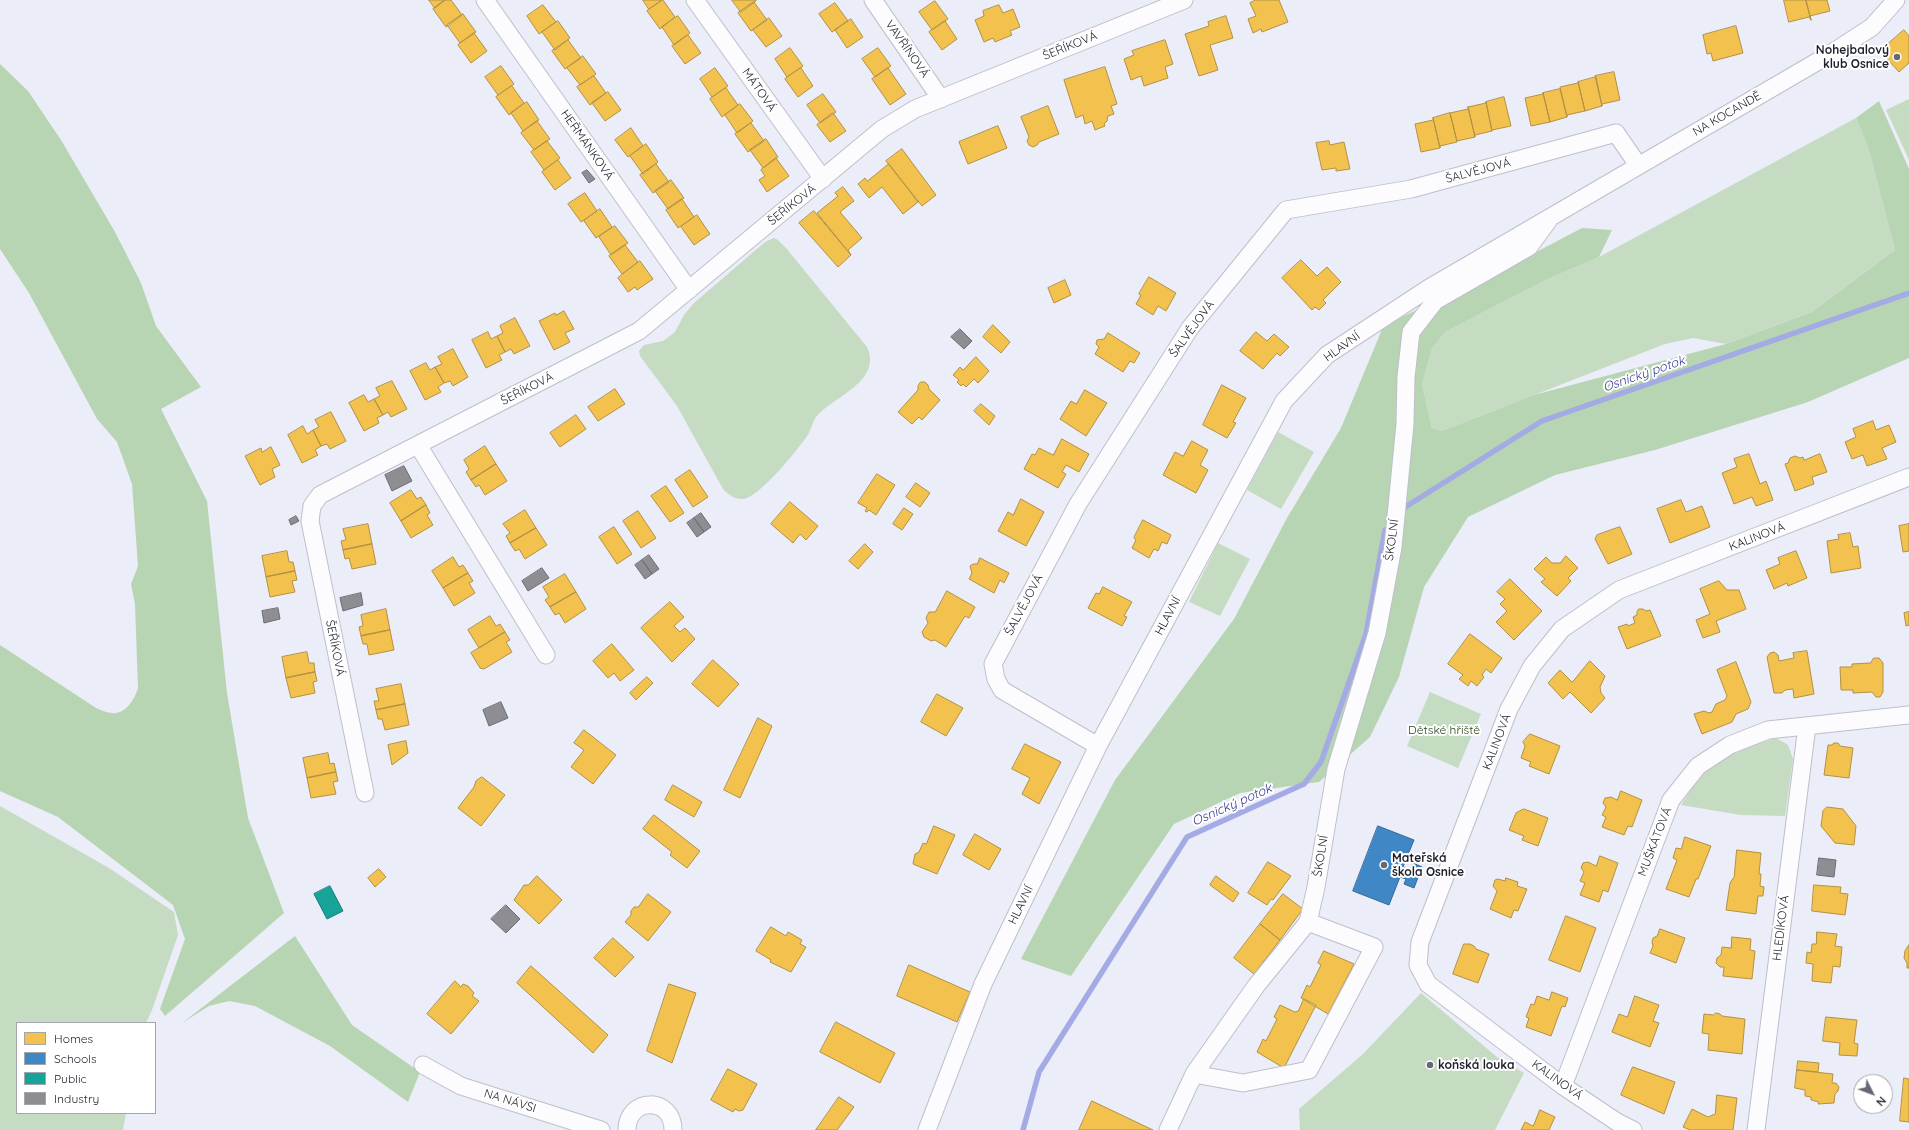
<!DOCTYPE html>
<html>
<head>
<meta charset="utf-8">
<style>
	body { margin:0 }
	#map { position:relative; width:1909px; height:1130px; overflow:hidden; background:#ebedf8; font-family:Quicksand,sans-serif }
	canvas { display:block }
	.legend { position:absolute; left:16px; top:1022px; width:140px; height:92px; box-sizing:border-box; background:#fff; border:1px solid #a5a6ab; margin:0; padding:5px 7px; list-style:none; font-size:12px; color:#1e202c }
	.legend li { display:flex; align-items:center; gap:8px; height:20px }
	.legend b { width:20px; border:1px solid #a5a6ab }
	.north { position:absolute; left:1853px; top:1074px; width:40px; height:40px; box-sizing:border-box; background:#fff; border:1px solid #a5a6ab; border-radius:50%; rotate:132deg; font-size:11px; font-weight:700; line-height:16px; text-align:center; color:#1e202c }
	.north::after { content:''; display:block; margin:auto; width:14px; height:18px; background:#666873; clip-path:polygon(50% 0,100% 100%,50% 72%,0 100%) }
</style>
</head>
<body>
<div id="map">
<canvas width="1909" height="1130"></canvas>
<ul class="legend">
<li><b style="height:11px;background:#f2c14e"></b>Homes</li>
<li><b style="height:11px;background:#3f88c5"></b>Schools</li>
<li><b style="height:11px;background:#17a398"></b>Public</li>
<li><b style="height:11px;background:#8d8d92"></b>Industry</li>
</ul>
<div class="north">N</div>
</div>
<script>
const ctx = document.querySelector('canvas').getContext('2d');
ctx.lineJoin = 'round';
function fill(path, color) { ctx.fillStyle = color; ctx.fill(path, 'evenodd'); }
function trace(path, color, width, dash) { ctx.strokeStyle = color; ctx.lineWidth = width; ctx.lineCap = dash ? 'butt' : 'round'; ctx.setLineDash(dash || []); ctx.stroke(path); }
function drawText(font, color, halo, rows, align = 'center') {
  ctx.font = font + ' Quicksand,sans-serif'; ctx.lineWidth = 4; ctx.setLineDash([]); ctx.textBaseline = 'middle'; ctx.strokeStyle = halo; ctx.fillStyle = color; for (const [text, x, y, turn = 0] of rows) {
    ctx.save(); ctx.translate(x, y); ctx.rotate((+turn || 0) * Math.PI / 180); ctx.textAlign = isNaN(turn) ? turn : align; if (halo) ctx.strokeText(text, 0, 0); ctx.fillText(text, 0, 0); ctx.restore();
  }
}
fill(new Path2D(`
	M1909,99V160L1886,110Z
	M1856,118L1868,147L1895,250L1812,312L1726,344L1693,338L1665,344L1442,431L1432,428L1422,384L1432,349L1445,332L1546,280L1599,257Z
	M774,238L778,240L786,248L867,347C883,382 832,397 816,417C812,423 811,431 807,436C796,452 764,491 747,498C738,501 729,496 723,489L677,406L640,356L639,351L644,345L663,341L675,332L684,315L694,303L765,242Z
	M1278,432L1314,452L1281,509L1247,490Z
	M1218,543L1250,559L1220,616L1189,602Z
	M1430,692L1481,714L1458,768L1407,746Z
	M1776,738L1788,745L1793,759L1785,816L1741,815L1681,805C1694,784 1711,761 1735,751C1748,746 1763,742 1776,738Z
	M0,806L109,868L174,912L178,935L152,1010L146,1023H17V1113H126L123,1130H0Z
	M1421,993L1497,1057L1524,1073L1495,1130H1300L1299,1109L1362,1055Z`), '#c5dcc3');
fill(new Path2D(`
	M0,64L28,91L61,140L115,232L141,283L156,326L201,387L161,409L207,501L227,693L248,818L284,913L165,1016L160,1009L185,939L173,905L58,817L0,791V645L96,708C101,710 107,713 112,713C125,715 135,699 138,688L135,604L131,584L138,566L132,484L117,442L97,419L29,293L0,249Z
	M1879,101L1909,169V358L1808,402L1655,450L1555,475L1468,517L1424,587L1399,677L1370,737L1319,782L1240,793L1174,824L1071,976L1021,959L1115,780L1234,619L1287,518L1341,428L1383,327L1408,314L1462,291L1582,228L1612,230L1599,257L1546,280L1445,332L1432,349L1422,384L1432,428L1442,431L1534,395L1726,344L1812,312L1895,250L1868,147L1856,118Z
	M295,936L352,1025L420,1072L408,1102L330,1046L255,1006L229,1001L209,1006L182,1023Z`), '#b7d5b3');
const homes = new Path2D(`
	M429,0H445L435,8Z
	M445,0H451L462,15L446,27L433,9Z
	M643,0H662L649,9Z
	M663,0L675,17L660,29L647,11Z
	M732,0H756V1L741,12Z
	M1256,0H1279L1288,22L1262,32L1261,29L1253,33L1248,19L1256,16L1250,3Z
	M1784,0H1806L1811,20L1809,17L1789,22Z
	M1806,0H1827L1830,11L1810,16L1811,20Z
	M935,1L948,19L932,30L919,12Z
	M754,2L767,20L751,31L738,13Z
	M835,3L848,21L832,32L819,14Z
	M543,5L556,22L539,34L527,16Z
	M999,5L1003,13L1013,9L1020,27L1010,31L1012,35L995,42L993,38L984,42L975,20L984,16L983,11Z
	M463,14L476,32L460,43L447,25Z
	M678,16L690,33L674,45L662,27Z
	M1226,16L1233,38L1210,45L1218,70L1199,76L1185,34L1209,26L1208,22Z
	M769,18L782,36L766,47L753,30Z
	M851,19L863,37L847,48L835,30Z
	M558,21L570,38L555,50L542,32Z
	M945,21L957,39L942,50L929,32Z
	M1736,26L1743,53L1713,61L1711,53L1707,54L1703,35Z
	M1904,30L1909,36V63L1899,72L1880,51Z
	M474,33L487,51L471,63L458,45Z
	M688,35L701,53L685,64L672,46Z
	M568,40L581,58L565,69L552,51Z
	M1165,40L1173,64L1165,67L1168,78L1144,86L1141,76L1131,80L1124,59L1134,55L1132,51Z
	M790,48L803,66L787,77L775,59Z
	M878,48L891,66L875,77L862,59Z
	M583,56L596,74L580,85L567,68Z
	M501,66L514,84L498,95L485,77Z
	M1105,67L1117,104L1111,106L1114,114L1108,116L1107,121L1104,124L1105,126L1095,130L1092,121L1085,124L1083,115L1076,118L1064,80Z
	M715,68L728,86L712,97L700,79Z
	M801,68L813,86L798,97L785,79Z
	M888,68L906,94L890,105L872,79Z
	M1614,72L1620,100L1602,104V106L1595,76Z
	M594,76L606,93L590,105L577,87Z
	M1596,77L1602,106L1585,111L1578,82Z
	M1578,82L1585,111L1567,115V117L1560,87L1578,83Z
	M512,86L524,103L509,115L496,97Z
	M726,88L738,105L722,117L710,99Z
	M1560,89L1567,117L1550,122L1543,93Z
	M608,92L621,110L605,121L592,103Z
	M1543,93L1550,122L1531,126L1525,98L1543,94Z
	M823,94L836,112L820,123L807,105Z
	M1504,97L1511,126L1492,130V131L1486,102Z
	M527,102L539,120L523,131L511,113Z
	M1486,102L1492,131L1475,135V137L1468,107L1486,103Z
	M740,104L753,121L737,133L725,115Z
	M1048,106L1059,134L1039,142L1037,145L1033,147L1029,145L1027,141L1029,137L1021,117Z
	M1468,107L1475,137L1457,141L1450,113L1468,109Z
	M833,113L846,131L830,142L817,125Z
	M1450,113L1457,142L1440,146V148L1433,118Z
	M1433,118L1440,148L1421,152L1415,124L1433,120Z
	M537,121L550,139L534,150L521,133Z
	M751,123L764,141L748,152L735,134Z
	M998,126L1007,148L968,164L959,142Z
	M631,128L643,146L628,157L615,140Z
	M766,139L778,157L763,168L750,150Z
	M547,141L560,158L544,170L531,152Z
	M1329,141L1330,145L1344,142L1350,169L1336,171V168L1322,170L1316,143Z
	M646,144L658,162L643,174L630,156Z
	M902,149L936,195L922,206L886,161Z
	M776,158L789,176L767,192L759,180L765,176L761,170Z
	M558,160L571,178L555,190L542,172Z
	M656,164L669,182L653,193L640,175Z
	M889,164L918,202L903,214L882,187L869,198L858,184L865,178L867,181Z
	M671,180L684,198L668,209L655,191Z
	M843,187L854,201L840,212L862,238L848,250L851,255L817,213L838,196L835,193Z
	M585,193L597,211L581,222L568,204Z
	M682,199L694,217L678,228L666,210Z
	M600,209L612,227L596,238L584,221Z
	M814,211L851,255L838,267L799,223Z
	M697,215L710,234L694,245L681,227Z
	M615,226L628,243L611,255L599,237Z
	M625,245L638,262L622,274L609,256Z
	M1301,260L1317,276L1327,267L1341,282L1323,300L1326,303L1319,310L1315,307L1312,310L1282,278Z
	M640,261L653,279L637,290L635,287L628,292L618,278Z
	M1149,277L1176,293L1166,311L1158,306L1153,315L1136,304L1141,295L1139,294Z
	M1065,280L1071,295L1054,303L1048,288Z
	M564,311L574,329L565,333L570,342L554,350L539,321L555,313L556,315Z
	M515,318L530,346L514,354L511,349L505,352L497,336L503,333L500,326Z
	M993,325L1010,342L1001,353L983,337Z
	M488,332L491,339L497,336L505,352L499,355L502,360L486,368L472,340Z
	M1256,332L1267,341L1274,334L1289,347L1280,356L1277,353L1263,369L1240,351Z
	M1108,333L1140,353L1134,363L1130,361L1123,372L1095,354L1099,347L1096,344L1097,340L1104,339Z
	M453,349L468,377L453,386L450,381L444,383L435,367L442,364L438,357Z
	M976,357L989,371L978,383L974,379L966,387L963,384L961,386L957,382L959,380L953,375L960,367L963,370Z
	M426,363L430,370L435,367L444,383L438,387L441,392L425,400L410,371Z
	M392,381L407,409L391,417L388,412L383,415L374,399L380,396L376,388Z
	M921,382H925L928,385L929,389L940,400L922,420L919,417L912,424L898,412L918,390V386Z
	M1222,385L1246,398L1233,422L1236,423L1227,438L1203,425Z
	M615,389L625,404L598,421L588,407Z
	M1085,390L1107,403L1086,436L1060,419L1071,401L1076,404Z
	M364,395L368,402L374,399L383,415L377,418L379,423L364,431L349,403Z
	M981,404L995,416L989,425L974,411Z
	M331,412L346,441L330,449L327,444L321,446L313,430L319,427L315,420Z
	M576,415L586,429L560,447L550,433Z
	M1873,421L1876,430L1889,425L1896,442L1882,448L1887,459L1867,466L1863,455L1852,459L1845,442L1856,437L1853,429Z
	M303,426L307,434L313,430L321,446L315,450L318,455L302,463L288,435Z
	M1062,439L1089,454L1079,472L1066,465L1062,472L1066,474L1058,488L1024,469L1032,454L1035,455L1039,448L1053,455Z
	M1192,441L1208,450L1200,465L1208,470L1196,493L1163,475L1175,452L1183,456Z
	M485,446L496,464L471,480L466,472L469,469L464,460Z
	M271,447L280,465L272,469L275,477L260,485L245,456L261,448L262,452Z
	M1749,454L1760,484L1766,481L1773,500L1756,506L1752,497L1734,504L1722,473L1737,467L1734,459Z
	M1820,454L1827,472L1812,477L1814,484L1795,491L1785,464L1788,463L1790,458L1795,456L1800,458L1803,457L1804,460Z
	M496,464L507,481L485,495L479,485L476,487L471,480Z
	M690,470L708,497L693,507L675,480Z
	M877,474L895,485L876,515L869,510L867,512L865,511L867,508L858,503Z
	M916,483L930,493L920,507L906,497Z
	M666,486L684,513L670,522L651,496Z
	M411,490L417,499L421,497L426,505L401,521L390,503Z
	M1021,499L1044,512L1026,546L998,531L1008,512L1013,515Z
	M1681,500L1686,512L1702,506L1710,527L1670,543L1657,509Z
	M790,502L818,526L806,540L800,534L793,543L771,524Z
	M426,505L430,513L427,515L433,525L411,538L401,521Z
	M904,508L913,514L902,530L893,524Z
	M525,510L536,528L510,543L506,536L510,533L503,524Z
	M638,511L656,538L641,548L623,521Z
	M1143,520L1171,535L1167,544L1162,542L1158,551L1154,549L1149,558L1132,548L1136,540L1134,538Z
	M368,524L372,544L343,550L341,541L346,540L343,529Z
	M1909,524V551L1903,552L1899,526Z
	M614,527L632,554L617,564L599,537Z
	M1620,527L1632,554L1608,564L1595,539L1597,535Z
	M536,528L547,545L525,559L519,549L515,551L510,543Z
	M1850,533L1853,547L1858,546L1861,568L1831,573L1827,541L1839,539L1838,535Z
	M372,544L376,564L352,569L349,558L345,559L343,550Z
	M865,544L873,552L858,569L849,561Z
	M287,551L289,562H293L295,571L266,577L262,556Z
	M1796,551L1807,578L1788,586L1787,583L1774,589L1766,570L1780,564L1778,558Z
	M1566,556L1578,568L1568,578L1571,581L1557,596L1541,582L1545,579L1534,569L1546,557L1552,563H1560Z
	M453,557L459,567L463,565L468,573L443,588L432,571Z
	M980,558L1009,573L1004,583L1000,580L994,593L969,579L972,573L970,566L973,564H977Z
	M295,571L297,580L292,581L295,592L270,597L266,577Z
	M468,573L473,581L469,583L475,593L454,606L443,588Z
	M565,574L576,592L550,607L545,600L549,597L543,587Z
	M1510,579L1542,611L1514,640L1496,622L1507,611L1500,604L1505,599L1497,592Z
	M1719,581L1727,590H1739L1746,609L1716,621L1720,632L1703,638L1696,620L1710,614L1700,589Z
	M1103,587L1132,602L1124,616L1127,617L1122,626L1088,608L1096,593L1099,594Z
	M947,591L975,607L969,618L965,616L946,647L935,640L931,641L924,637L922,632L928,623L926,618L929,612H935Z
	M576,592L586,609L565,623L559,613L555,615L550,607Z
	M670,602L684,617L674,626L680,632L685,628L695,639L672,662L641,628Z
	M386,609L390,630L361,636L359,627L363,626L361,615Z
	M1639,609H1643L1646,611L1650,610L1661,636L1627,649L1618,627L1627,624L1628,626L1635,623L1633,617L1637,615V612Z
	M1909,612V625L1906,626L1904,613Z
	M490,616L496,626L500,624L505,632L479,648L468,630Z
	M390,630L394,650L369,655L367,644H363L361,636Z
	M505,632L510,640L506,642L512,652L484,669L480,668L471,653Z
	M1470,634L1502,658L1491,673L1486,669L1482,675L1484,677L1477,686L1471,681L1468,686L1459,679L1463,675L1448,664Z
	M612,644L634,670L620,681L614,673L608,678L593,661Z
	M1807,651L1814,694L1794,698L1793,689L1785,690L1782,693H1774L1767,657L1770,653L1774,652L1778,655L1779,661L1794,658L1793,653Z
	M307,652L309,663H314L315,672L286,678L282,657Z
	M1874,658H1879L1883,663V692L1880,697H1876L1872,692L1853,693V690H1841L1840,667H1852V664L1870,663Z
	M713,660L739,684L718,707L692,684Z
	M1590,661L1605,676L1600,687L1601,693L1605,698L1591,713L1570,692L1563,699L1548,683L1560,670L1572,682Z
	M1736,662L1751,702L1748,709L1736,714L1732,722L1702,734L1694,714L1704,711L1709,713L1712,712L1716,704L1725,700L1727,696L1717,670Z
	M315,672L317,681L313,682L315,693L291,698L286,678Z
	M647,677L653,683L636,700L630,693Z
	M401,684L405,704L376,710L374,701H379L376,689Z
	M937,694L963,708L946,736L921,722Z
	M405,704L409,725L385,730L382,719H378L376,710Z
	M758,718L772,726L740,798L724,790Z
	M584,730L616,755L593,784L571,767L584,750L574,743Z
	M1530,734L1560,746L1549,774L1529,766L1531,762L1521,758L1525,746L1523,742Z
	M406,741L408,753L392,765L388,745Z
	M1834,743H1838L1840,746L1853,748L1849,778L1824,775L1828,745H1832Z
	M1025,744L1061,762L1039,804L1022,794L1030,778L1012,769Z
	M328,753L330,764L334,763L336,772L307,778L303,758Z
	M336,772L338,781L333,782L336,794L311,798L307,778Z
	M482,777L505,795L481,826L458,808L474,787L476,781Z
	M673,785L702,802L694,817L665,800Z
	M1621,791L1642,800L1632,827L1628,826L1624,835L1602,827L1606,817L1602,815L1606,807L1603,803L1605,798L1611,797L1617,800Z
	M1827,807L1843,809L1856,826L1854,845L1835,843L1821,826L1823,811Z
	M1524,809L1548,818L1538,846L1522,840L1524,836L1509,830L1516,813Z
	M654,815L700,851L687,868L670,855L672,852L643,829Z
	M934,826L955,835L937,874L913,864L915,854L919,852L923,843L926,844Z
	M975,834L1001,849L989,870L963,855Z
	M1685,837L1711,846L1698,879H1696L1689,897L1666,889L1677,860L1673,858L1676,848L1681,849Z
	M1737,850L1761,853L1759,874H1761L1760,886L1764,887L1763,896H1758L1756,914L1726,910L1730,883L1734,877Z
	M1600,856L1618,863L1608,892L1603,890L1599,902L1580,895L1585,883L1580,881L1584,872L1581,868L1583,863L1588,862L1596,866Z
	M1268,862L1291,876L1273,900L1271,899L1267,905L1248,893Z
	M379,869L386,877L375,887L368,878Z
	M537,876L562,900L539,924L514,900L524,885H528Z
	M1216,876L1239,893L1233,902L1210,885Z
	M1506,878L1518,882L1517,886L1527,889L1518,911L1514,910L1511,918L1490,909L1497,891L1493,886L1495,880L1498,879L1505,881Z
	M1814,885L1841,887L1840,893L1848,894L1845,915L1812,911Z
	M648,894L671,912L648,941L625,922L631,915V911L634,907H638Z
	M1283,894L1303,909L1280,940L1260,924Z
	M1566,916L1596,928L1580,972L1549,960Z
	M1260,924L1280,940L1254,974L1234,958Z
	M771,927L786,936L788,932L802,940L800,944L806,947L791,972L770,962L771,960L756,951Z
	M1660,929L1685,938L1676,963L1650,953L1653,946L1652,942L1653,938L1657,936Z
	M1817,932L1837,934L1835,946L1842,947L1840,967L1833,966L1831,983L1812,981L1813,964L1806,963L1807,952L1811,953L1812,944H1816Z
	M1732,937L1751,939L1750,950L1755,951L1752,979L1723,976L1724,967H1720L1716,963L1717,958L1721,955L1722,947L1731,948Z
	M613,938L634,957L615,977L594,958Z
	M1464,944H1470L1474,946L1476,949L1489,954L1478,983L1453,974Z
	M1909,945V968H1907V963L1904,958L1905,951Z
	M1324,951L1354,964L1328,1014L1301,998L1307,985L1310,987L1321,965L1318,963Z
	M909,965L970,992L957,1022L897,996Z
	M531,966L608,1035L593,1053L517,983Z
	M455,981L461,987L463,984L468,986L474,993L472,996L479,1001L451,1034L427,1014Z
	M669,984L696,993L672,1063L647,1051Z
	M1552,992L1568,998L1565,1007L1562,1006L1551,1036L1526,1027L1529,1018L1526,1017L1531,1004L1534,1005L1537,996L1549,1000Z
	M1635,996L1659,1005L1653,1021L1659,1023L1650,1047L1612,1032L1619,1014L1627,1017Z
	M1304,999L1316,1005L1284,1068L1257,1052L1263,1039L1266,1041L1277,1019L1274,1017L1280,1005L1295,1012L1298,1011Z
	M1716,1013L1720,1014L1722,1016L1745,1019L1742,1054L1708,1050L1709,1034L1702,1033L1704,1014L1713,1015Z
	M1826,1017L1857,1020L1854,1043L1858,1044L1857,1056L1839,1055L1840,1043L1823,1041Z
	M836,1022L895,1053L880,1083L820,1052Z
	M1798,1061L1819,1063L1818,1072L1797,1070Z
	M1633,1067L1675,1082L1664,1114L1621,1095Z
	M728,1069L757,1084L743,1110L739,1111L735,1109L733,1112L711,1100Z
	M1797,1070L1833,1074L1832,1083H1836L1839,1087L1838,1091L1835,1094L1834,1103L1818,1104L1819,1102L1811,1100V1097L1805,1096V1090L1795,1088Z
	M1904,1078L1909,1079V1122L1900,1121Z
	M1717,1095L1737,1098L1733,1130H1690L1683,1127L1692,1109L1708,1117L1715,1114Z
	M839,1097L854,1107L837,1130H816Z
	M1092,1101L1153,1130H1079Z
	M1540,1110L1555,1117L1549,1130H1521L1525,1122L1533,1126Z`);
fill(homes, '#f2c14e');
trace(homes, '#b29144', 1);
const schools = new Path2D(`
	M1378,826L1414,840L1403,867L1410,870L1413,863L1422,867L1414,888L1404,884L1406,879L1400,877L1389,905L1353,891Z`);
fill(schools, '#3f88c5');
trace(schools, '#356997', 1);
const public = new Path2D(`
	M330,886L343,911L327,919L314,894Z`);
fill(public, '#17a398');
trace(public, '#197c78', 1);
const industry = new Path2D(`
	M587,170L595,179L589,183L582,173Z
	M960,329L972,341L964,349L951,337Z
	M404,466L412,481L392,491L385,475Z
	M701,513L711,527L704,532L694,518Z
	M296,516L299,521L291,525L289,520Z
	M694,518L704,532L697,537L687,523Z
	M649,555L659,569L652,574L642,560Z
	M642,560L652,574L645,579L635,565Z
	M542,568L549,578L528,591L522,581Z
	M361,593L363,605L343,611L340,598Z
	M278,608L280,619L264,623L262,611Z
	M501,702L508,718L489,726L483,710Z
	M1819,858L1836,860L1834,877L1817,875Z
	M506,905L520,919L506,933L491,919Z`);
fill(industry, '#8d8d92');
trace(industry, '#6c6c73', 1);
trace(new Path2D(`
	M1402,509L1542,421L1909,293
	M1023,1130L1039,1072L1187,837L1304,784L1321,762L1366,634L1385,530`), '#a4abe4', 5.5);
const street = new Path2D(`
	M485,0L689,290
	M695,0L823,179
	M873,0L941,99
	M418,445L546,655
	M1098,746L1002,690L996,679L993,664L1078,504L1190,328L1286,210L1411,189L1616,133L1638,165
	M365,793L310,521L312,506L320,495L639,331L882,129L915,109L1184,0
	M1308,922L1316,887L1336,769L1377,633L1393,547L1405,424L1406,377L1411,332L1435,301L1529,247L1548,221
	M423,1065L461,1086L601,1130
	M1563,1086L1671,800L1698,766L1730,745L1768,730L1909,715
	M627,1130C627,1097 673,1096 673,1130
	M927,1130L983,984L1098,746L1284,401L1327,355L1429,288L1832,53L1872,27L1896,0
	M1168,1130L1194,1074L1256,986L1308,922L1374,947L1309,1070L1243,1083L1194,1074
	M1633,1130L1617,1122L1563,1086L1428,984L1418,965L1420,942L1509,709L1532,666L1562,629L1619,590L1909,477
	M1756,1130L1807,726`);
trace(street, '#bebfca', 19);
trace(street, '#fcfcfe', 17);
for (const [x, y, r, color] of [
	[1897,57,4,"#666873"],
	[1384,865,4,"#666873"],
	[1430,1065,4,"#666873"]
]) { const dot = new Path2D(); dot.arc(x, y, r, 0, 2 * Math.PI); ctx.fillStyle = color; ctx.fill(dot); trace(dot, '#fff', 1.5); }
drawText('12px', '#1e202c', '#fff', [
	["ŠEŘÍKOVÁ",1070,46,-22],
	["VAVŘÍNOVÁ",907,49,55],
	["MÁTOVÁ",759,90,55],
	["NA KOCANDĚ",1727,114,-30],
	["HEŘMÁNKOVÁ",587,145,55],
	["ŠALVĚJOVÁ",1478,171,-15],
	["ŠEŘÍKOVÁ",792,205,-39],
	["ŠALVĚJOVÁ",1192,329,-54],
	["HLAVNÍ",1342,347,-36],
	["ŠEŘÍKOVÁ",527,389,-27],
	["KALINOVÁ",1757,537,-21],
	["ŠKOLNÍ",1392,540,-82],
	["ŠALVĚJOVÁ",1024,605,-62],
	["HLAVNÍ",1168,616,-62],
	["ŠEŘÍKOVÁ",335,648,79],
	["KALINOVÁ",1497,742,-69],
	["MUŠKÁTOVÁ",1655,842,-69],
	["ŠKOLNÍ",1321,856,-81],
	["HLAVNÍ",1021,905,-64],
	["HLEDÍKOVÁ",1781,928,-83],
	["KALINOVÁ",1557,1080,36],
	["NA NÁVSI",510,1101,17]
]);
drawText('bold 12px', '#1e202c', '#fff', [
	["Nohejbalový",1889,50,"right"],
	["klub Osnice",1889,64,"right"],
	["Mateřská",1392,858],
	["škola Osnice",1392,872],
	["koňská louka",1438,1065]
], 'left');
drawText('12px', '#224514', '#fff', [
	["Dětské hřiště",1444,730]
]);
drawText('italic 13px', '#3b3b95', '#fff', [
	["Osnický potok",1644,374,-19],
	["Osnický potok",1232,805,-24]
]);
</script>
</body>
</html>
